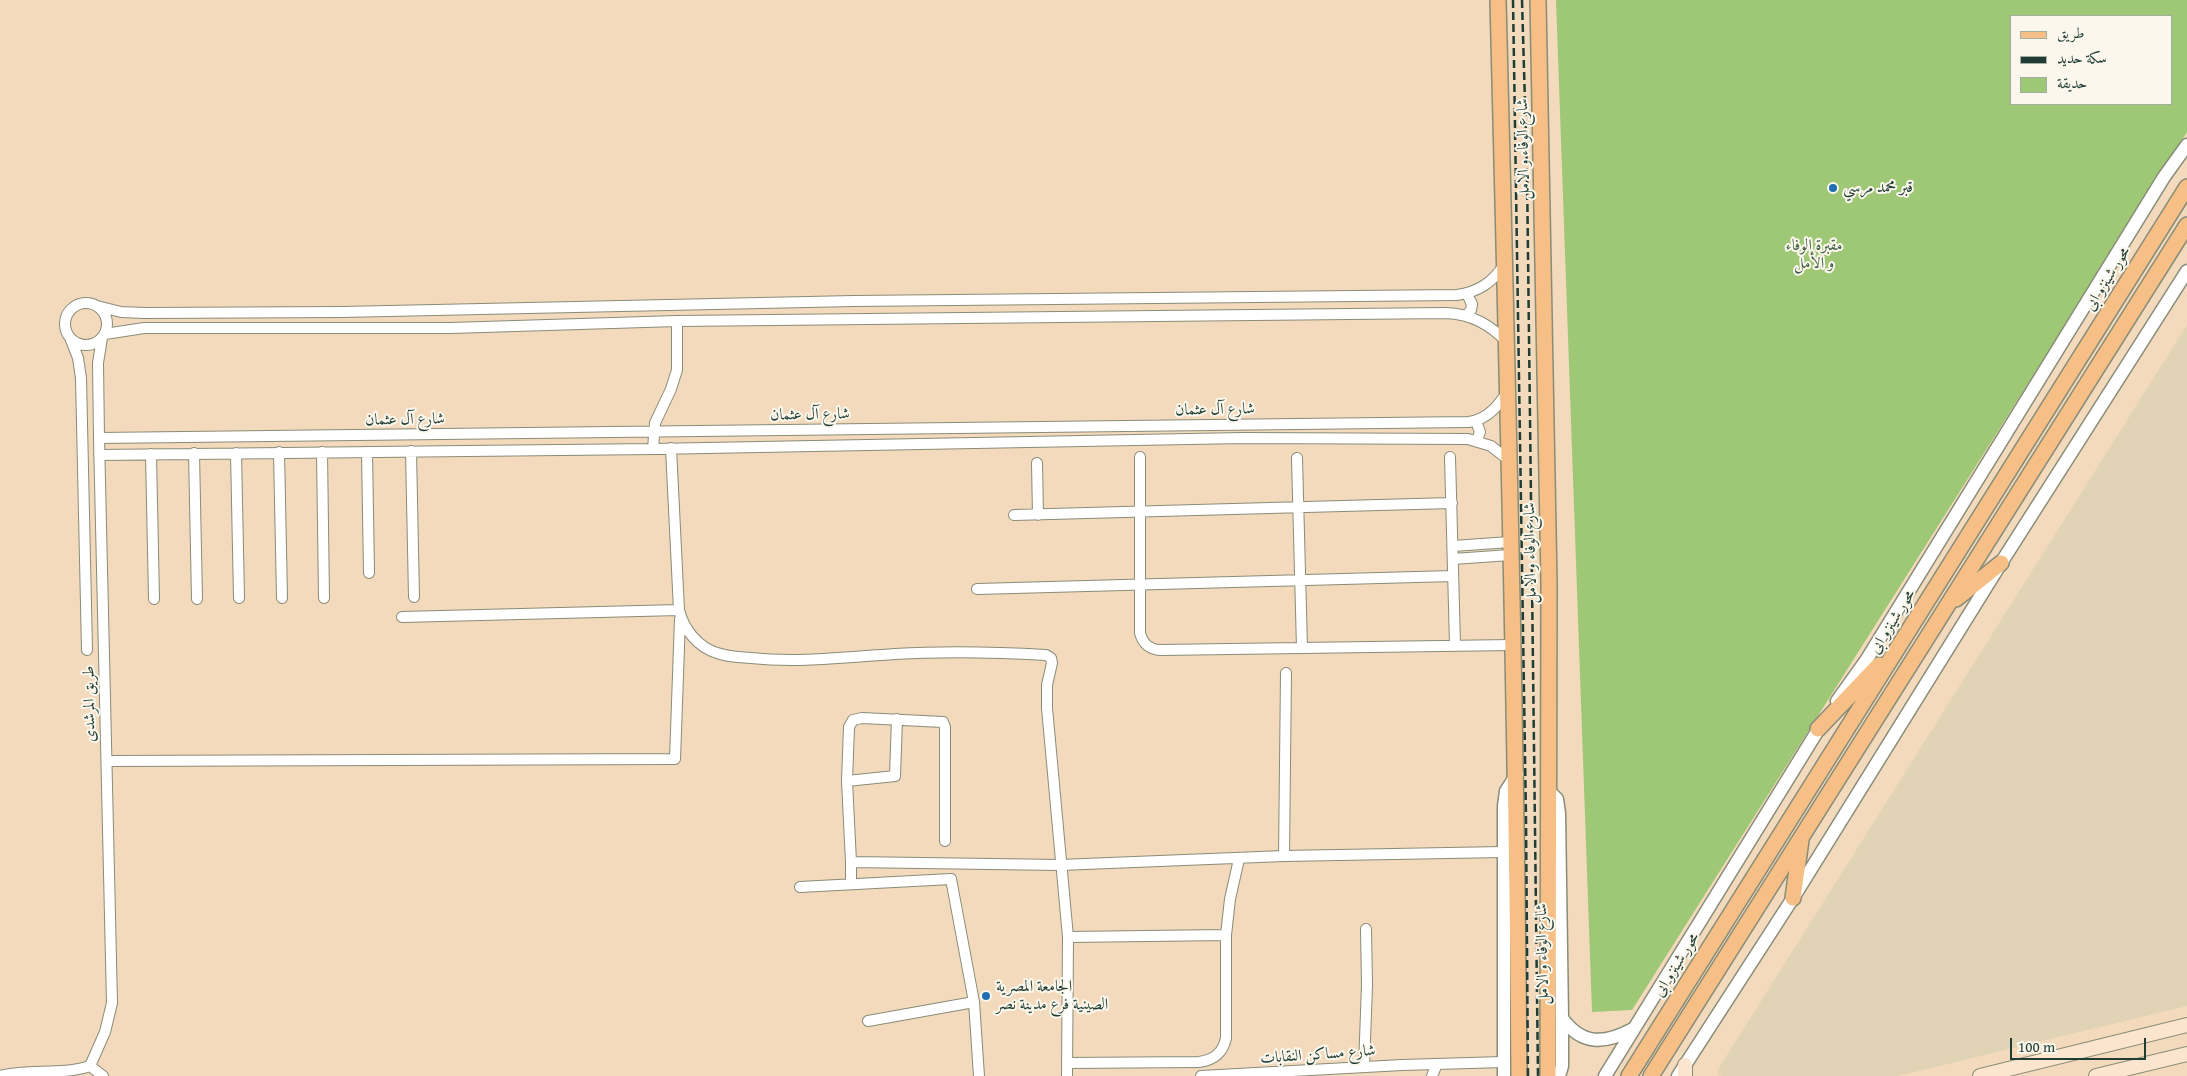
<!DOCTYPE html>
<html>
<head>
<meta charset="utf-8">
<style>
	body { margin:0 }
	#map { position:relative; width:2187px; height:1076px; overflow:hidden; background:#f3dabc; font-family:"Gentium Book Plus",Amiri,serif }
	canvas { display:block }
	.legend { position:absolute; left:2010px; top:15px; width:162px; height:90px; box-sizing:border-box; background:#fbf7ec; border:1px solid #a3ada2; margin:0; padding:6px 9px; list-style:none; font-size:15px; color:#1f3d34 }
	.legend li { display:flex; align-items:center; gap:10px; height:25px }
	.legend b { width:25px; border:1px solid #a3ada2 }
	.scale { position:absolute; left:2010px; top:1038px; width:136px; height:22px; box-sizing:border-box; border:2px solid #1f3d34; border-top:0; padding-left:6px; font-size:15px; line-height:18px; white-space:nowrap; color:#1f3d34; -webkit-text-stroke:4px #fbf7ec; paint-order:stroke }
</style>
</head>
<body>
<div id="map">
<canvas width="2187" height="1076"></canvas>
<ul class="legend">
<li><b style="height:6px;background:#f5bf86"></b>طريق</li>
<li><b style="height:6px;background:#1f3d34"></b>سكة حديد</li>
<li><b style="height:14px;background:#9ec875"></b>حديقة</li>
</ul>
<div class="scale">100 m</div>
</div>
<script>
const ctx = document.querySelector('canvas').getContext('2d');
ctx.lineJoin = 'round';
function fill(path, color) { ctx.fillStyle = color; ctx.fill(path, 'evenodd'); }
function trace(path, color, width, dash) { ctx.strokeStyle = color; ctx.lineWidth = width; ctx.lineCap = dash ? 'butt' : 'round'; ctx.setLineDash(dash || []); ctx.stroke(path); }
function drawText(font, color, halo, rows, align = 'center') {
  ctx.font = font + ' "Gentium Book Plus",Amiri,serif'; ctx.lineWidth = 4; ctx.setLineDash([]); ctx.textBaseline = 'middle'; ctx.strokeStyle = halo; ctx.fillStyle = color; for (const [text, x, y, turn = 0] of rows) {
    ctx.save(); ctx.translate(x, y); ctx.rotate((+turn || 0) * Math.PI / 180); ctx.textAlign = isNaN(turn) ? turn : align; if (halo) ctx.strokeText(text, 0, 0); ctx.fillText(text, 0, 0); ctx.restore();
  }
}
fill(new Path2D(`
	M2187,325V1006L1898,1076H1721L1717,1071Z`), '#e1d3b5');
fill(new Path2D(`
	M1556,0H2187V132L1632,1010L1592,1012ZM2011,16H2171V104H2011Z`), '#9ec875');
const minor = new Path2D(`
	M65 324a21 21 0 1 1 42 0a21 21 0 1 1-42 0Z
	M97,306L121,312L145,313L342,312L854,301L1457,295C1478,292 1492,283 1504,265
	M1466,316L1471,310L1472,304L1467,294
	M105,334L144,328H451L677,321L1446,313C1471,314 1489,324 1507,342
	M71,340L78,358L81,378L87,650
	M1476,421L1480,432L1477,440
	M99,438L1469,422C1488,419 1498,406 1508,391
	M671,448L679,610C684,630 698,647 717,653C728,657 740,657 751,658C799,663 846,657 895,654C945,651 995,652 1046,655L1051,658L1052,663L1047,685V708L1068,937L1067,1076
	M653,449L655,423L671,389L677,370V321
	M411,451L414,597
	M279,452L282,598
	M322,452L324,598
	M367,452L369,573
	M194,453L197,599
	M236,453L239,598
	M151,454L154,599
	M99,455L653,449L1243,438L1468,439L1491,446L1510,461
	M1140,457V633C1143,644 1149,649 1160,650L1512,645
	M1450,457L1455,645
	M1297,458L1302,648
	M1037,463L1038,515
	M1014,515L1452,503
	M1453,546L1510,542
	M1453,559L1510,555
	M977,589L1453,576
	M402,617L679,610
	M107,761L675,759L680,619
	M847,781L895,776L897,719
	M945,841V727L943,722L862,718L853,720L849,727L847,781L851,862L1060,865L1284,856L1503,852
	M1284,856L1286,673
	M851,862V884
	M800,887L951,879L974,1002L979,1076
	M1068,937L1226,935
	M868,1021L974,1002
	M1067,1063L1199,1062C1214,1060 1223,1053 1226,1038V935L1230,899L1239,859
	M90,1066L105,1032L112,1003L99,438L98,363L102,338
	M90,1066L103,1076
	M1364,1067L1367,985L1366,929
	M0,1076C29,1068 61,1076 90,1066
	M1201,1076L1402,1065L1504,1062
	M1432,1076L1437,1064`);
const tertiary = new Path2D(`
	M1837,701L1867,659L2164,177L2187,145
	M1548,790L1557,799L1559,813L1562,1018C1582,1046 1605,1044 1633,1029
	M1504,1076V806L1506,791L1517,774
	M1559,1076L1562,1066V1018
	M1605,1076L1823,722
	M1678,1076L1793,898L2001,563L2187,271`);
const secondary = new Path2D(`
	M1685,1076V1065
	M1980,1076L2187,1025
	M2096,1076L2187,1054`);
const primary = new Path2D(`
	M1498,0C1507,359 1516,717 1519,1076
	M1538,0L1549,582L1548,1076
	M1956,599L2001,563
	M1818,729L1879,665
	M1793,898L1801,840
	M1629,1076L2187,187
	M1651,1076L2187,225`);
trace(minor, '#898c78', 12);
trace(tertiary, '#898c78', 15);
trace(secondary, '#898c78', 16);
trace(primary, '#898c78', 18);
trace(minor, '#fff', 10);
trace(tertiary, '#fff', 12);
trace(secondary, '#fbe5cf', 14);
trace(primary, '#f5bf86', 15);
trace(new Path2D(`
	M1513,0L1526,818L1528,1076
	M1522,0L1527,172L1538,1076`), '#1f3d34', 2.5, [8, 4]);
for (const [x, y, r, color] of [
	[1833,188,5,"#1f6fb2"],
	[986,996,5,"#1f6fb2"]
]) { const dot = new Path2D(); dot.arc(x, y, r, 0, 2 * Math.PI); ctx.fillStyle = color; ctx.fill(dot); trace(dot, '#fbf7ec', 2); }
drawText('16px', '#1f3d34', '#fbf7ec', [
	["شارع الوفاء و الامل",1524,149,-91],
	["محور شينزو ابى",2108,279,-58],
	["شارع آل عثمان",1215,410,-1],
	["شارع آل عثمان",810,415,-1],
	["شارع آل عثمان",405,420,-1],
	["شارع الوفاء و الامل",1531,553,-91],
	["محور شينزو ابى",1893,622,-58],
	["طريق المرشدى",90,704,-91],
	["شارع الوفاء و الامل",1543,954,-91],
	["محور شينزو ابى",1677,965,-58],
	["شارع مساكن النقابات",1318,1055,-4]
]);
drawText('16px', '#1f3d34', '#fbf7ec', [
	["قبر محمد مرسي",1843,188],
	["الجامعة المصرية",996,987],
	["الصينية فرع مدينة نصر",996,1005]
], 'left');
drawText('16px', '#3f6044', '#fbf7ec', [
	["مقبرة الوفاء",1814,246],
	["و الأمل",1814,264]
]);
</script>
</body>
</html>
